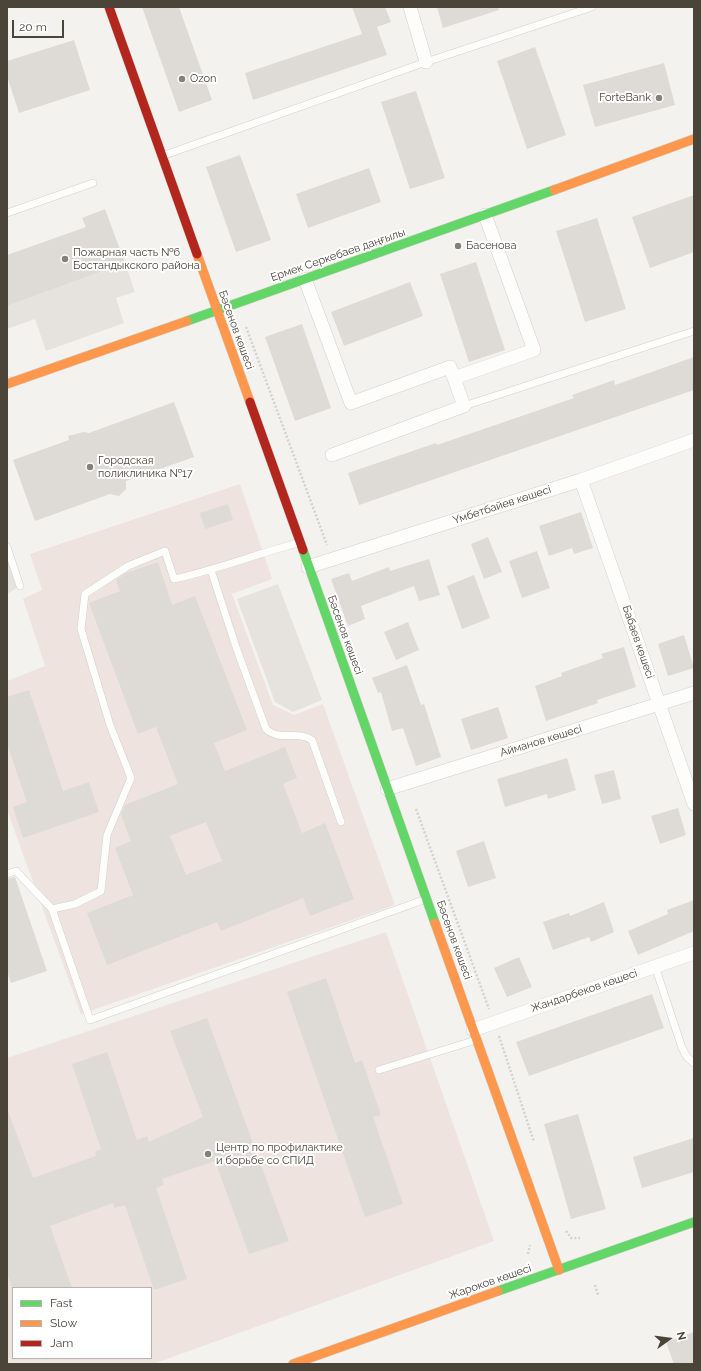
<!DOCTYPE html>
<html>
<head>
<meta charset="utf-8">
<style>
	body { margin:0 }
	#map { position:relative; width:701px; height:1371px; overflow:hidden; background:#f4f2ee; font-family:Raleway,sans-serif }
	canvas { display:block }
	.frame { position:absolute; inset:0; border:8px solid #4b4439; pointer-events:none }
	.legend { position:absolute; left:12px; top:1287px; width:140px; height:72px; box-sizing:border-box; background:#fff; border:1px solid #b7b4b0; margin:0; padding:5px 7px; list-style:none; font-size:12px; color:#4b4439 }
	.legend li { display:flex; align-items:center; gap:8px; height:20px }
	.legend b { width:20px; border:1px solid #b7b4b0 }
	.north { position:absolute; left:649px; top:1319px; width:40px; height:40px; -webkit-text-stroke:3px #fff; paint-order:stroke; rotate:76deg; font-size:11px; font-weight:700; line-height:16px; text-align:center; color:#4b4439 }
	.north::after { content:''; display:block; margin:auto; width:14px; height:18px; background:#4b4439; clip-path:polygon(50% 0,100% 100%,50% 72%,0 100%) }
	.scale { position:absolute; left:12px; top:20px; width:52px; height:18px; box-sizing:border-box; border:2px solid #4b4439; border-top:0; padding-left:5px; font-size:12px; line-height:14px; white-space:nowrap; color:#4b4439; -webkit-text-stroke:3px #fff; paint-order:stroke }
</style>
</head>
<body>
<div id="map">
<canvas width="701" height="1371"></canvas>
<div class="frame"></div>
<ul class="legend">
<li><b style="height:5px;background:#63d668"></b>Fast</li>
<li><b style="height:5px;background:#ff974d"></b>Slow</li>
<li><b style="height:5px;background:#b3261e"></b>Jam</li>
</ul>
<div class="north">N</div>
<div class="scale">20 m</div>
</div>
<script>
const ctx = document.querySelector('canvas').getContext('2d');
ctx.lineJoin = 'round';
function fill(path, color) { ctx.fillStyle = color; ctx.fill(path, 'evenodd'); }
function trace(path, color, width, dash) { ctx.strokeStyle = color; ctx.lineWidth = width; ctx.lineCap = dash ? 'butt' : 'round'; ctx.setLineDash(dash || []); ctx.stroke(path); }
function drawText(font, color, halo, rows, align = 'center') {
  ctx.font = font + ' Raleway,sans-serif'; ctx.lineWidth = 4; ctx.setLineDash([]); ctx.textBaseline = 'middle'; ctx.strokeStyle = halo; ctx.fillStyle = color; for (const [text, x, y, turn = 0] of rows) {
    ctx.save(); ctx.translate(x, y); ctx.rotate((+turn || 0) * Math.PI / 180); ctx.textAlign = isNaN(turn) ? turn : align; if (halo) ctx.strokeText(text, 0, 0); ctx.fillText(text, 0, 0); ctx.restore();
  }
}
fill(new Path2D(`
	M240,484L272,579L232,594L273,705L294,715L323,704L395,905L81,1014L7,810V681L45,666L23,599L42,590L30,554Z
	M386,932L494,1241L153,1364H7V1058ZM13,1288H151V1358H13Z`), '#eee3df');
fill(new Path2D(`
	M125,263L135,292L116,298L124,323L46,351L35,319L7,329V306Z
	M7,547L20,586L7,594Z
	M278,584L322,700L293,712L275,702L237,599Z`), '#e6e3df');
fill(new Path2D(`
	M142,7H179L212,100L179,112Z
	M352,7H385L391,22L377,27L387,55L253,100L245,73L362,34Z
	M437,7H498L499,10L443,28Z
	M74,40L90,90L19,113L7,76V61Z
	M535,47L566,135L527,149L497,61Z
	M664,63L675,105L595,127L583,85Z
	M416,91L445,178L410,189L381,102Z
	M240,155L271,240L236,252L206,167Z
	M369,168L381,202L308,228L296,194Z
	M694,195V252L650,268L632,217Z
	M105,209L125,263L7,306V255L86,227L82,218Z
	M597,218L626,309L585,322L556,231Z
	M476,262L505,350L469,362L440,274Z
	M410,282L423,316L344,346L331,312Z
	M302,324L331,408L295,421L265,337Z
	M694,357V390L359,505L348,473L436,443L437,445L574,398L572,395L614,380L615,385Z
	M174,402L194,457L126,481V489L119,496L110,494L35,521L13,460L69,440L68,436L84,432L89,433Z
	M228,504L233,520L205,529L200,513Z
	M581,512L593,548L574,554L572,548L549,556L539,526Z
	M488,537L502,572L484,579L471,544Z
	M537,551L550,588L522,598L509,561Z
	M429,559L440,595L419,601L414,586L361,606L365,619L348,626L331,579L349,573L352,581L389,567L390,571Z
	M158,562L172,605L195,596L247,730L214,743L225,771L285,747L297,778L283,784L302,833L325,823L354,899L310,916L303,898L221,931L217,922L107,965L87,913L133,895L115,848L131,841L121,815L125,805L178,784L156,727L138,734L89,603L120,591L116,580L126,573ZM206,822L222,861L186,875L170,836Z
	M474,575L490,618L462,629L447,586Z
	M408,622L419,650L396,660L384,632Z
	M684,635L694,668L668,676L658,644Z
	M624,647L636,687L597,700L598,703L546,721L535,686L562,676L561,673L603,658L601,654Z
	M407,665L421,705L424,704L441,757L416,766L403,728L392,731L381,692L378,693L372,678Z
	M29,690L63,791L89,782L99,812L23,838L13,807L27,802L7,744V697Z
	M498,707L508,738L471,750L461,719Z
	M567,758L576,790L548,799L547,794L505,807L497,779Z
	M614,770L621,799L602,804L594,775Z
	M678,808L686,835L660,844L651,816Z
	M484,841L496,878L468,887L456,851Z
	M15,877L47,971L11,983L7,971V879Z
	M694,900V931L638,955L628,931L668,914L667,910Z
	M604,902L614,932L591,942L589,937L553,950L543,922L569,913L570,916Z
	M519,957L532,987L507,997L494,968Z
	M326,978L355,1063L362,1060L381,1115L373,1117L403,1204L365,1217L287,992Z
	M652,994L664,1028L529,1076L516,1042Z
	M207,1018L289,1241L249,1254L215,1161L162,1179L164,1185L156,1188L187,1279L154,1290L125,1205L114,1208L113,1203L50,1226L72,1288H12L7,1273V1112L8,1111L33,1178L96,1156L95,1152L101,1149L72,1064L107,1052L137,1140L147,1136L149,1142L203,1117L170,1031Z
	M578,1114L606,1209L571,1219L544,1124Z
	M694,1138V1172L642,1188L633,1157Z
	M694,1332V1364H674L666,1342Z`), '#dedbd6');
const lane = new Path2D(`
	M162,156L426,62L592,7
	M7,213L93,183
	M464,406L694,331
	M7,547L20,586
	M211,570L236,647L266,729C280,742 298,730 312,740L341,822
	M7,874L16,871L52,909L90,1020L426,899
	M52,909L75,904L101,891L107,835L131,778L110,725L81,629L85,594L128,566L165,551L174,579C216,570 256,554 298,543
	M655,966L682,1048L687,1057L694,1063
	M379,1070L476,1040`);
const street = new Path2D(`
	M410,7L426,62
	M305,279L351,403L450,367L464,406L332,455
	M454,378L534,350L485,215
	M581,480L694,804
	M308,567L581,480L694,440
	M387,789L694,693
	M473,1030L694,953`);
const fast = new Path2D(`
	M187,321L554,190
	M303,550L435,923
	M498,1291L694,1222`);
const slow = new Path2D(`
	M554,190L694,139
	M197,254L250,402
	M7,384L187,321
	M435,923L559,1270
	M293,1364L498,1291`);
const jam = new Path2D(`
	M109,7L197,254
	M250,402L303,550`);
trace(lane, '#d2d0cb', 8);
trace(street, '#d2d0cb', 14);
trace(fast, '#d3cfc5', 10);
trace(slow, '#d3cfc5', 10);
trace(jam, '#d3cfc5', 10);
trace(new Path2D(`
	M246,327L327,545
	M416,809L489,1009
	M499,1036L534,1142
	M566,1231L571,1238H580
	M528,1254L530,1245
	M595,1285L598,1295`), '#d3d2cc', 2.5, [2, 2]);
trace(lane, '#fdfdfc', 7);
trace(street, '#fdfdfc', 13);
trace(fast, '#63d668', 9);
trace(slow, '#ff974d', 9);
trace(jam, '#b3261e', 9);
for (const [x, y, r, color] of [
	[182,79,4,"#868178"],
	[659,98,4,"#868178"],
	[458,246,4,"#868178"],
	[65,259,4,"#868178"],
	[90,467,4,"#868178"],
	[208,1154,4,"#868178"]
]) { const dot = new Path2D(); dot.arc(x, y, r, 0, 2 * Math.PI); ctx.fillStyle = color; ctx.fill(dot); trace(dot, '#fff', 1.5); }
drawText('11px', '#4b4439', '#fff', [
	["Ozon",190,79],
	["ForteBank",651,98,"right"],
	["Басенова",466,246],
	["Пожарная часть №6",73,253],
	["Бостандыкского района",73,266],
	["Городская",98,461],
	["поликлиника №17",98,474],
	["Центр по профилактике",216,1148],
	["и борьбе со СПИД",216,1161]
], 'left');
drawText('11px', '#4b4439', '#fff', [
	["Ермек Серкебаев даңғылы",338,255,-19],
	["Бәсенов көшесі",236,330,70],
	["Үмбетбайев көшесі",502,505,-18],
	["Бәсенов көшесі",345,635,70],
	["Бабаев көшесі",638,642,71],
	["Айманов көшесі",541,741,-17],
	["Бәсенов көшесі",454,940,70],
	["Жандарбеков көшесі",584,991,-19],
	["Жароков көшесі",490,1282,-19]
]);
</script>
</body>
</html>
